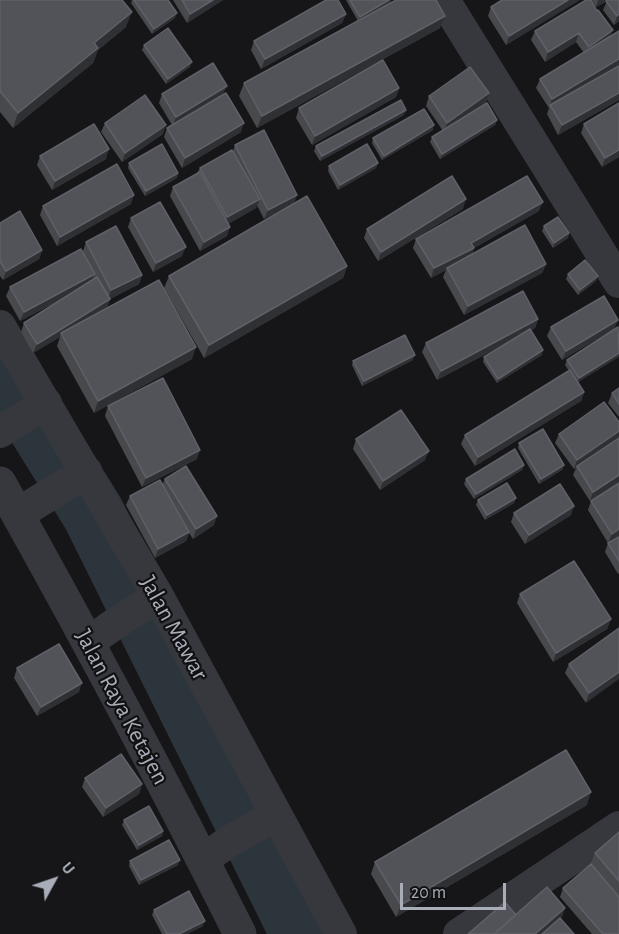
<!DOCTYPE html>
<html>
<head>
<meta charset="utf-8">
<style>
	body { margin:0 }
	#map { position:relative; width:619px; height:934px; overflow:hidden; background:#161618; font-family:"Alegreya Sans",sans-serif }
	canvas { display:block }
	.north { position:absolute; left:24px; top:850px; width:60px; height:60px; -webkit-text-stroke:4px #111113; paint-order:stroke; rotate:50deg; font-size:16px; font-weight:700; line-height:24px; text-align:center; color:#a8adb8 }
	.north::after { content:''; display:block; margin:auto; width:21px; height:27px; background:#a8adb8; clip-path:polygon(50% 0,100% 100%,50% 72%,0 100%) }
	.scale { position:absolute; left:400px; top:883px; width:106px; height:27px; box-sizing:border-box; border:3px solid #a8adb8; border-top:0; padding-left:8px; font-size:18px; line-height:21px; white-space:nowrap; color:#a8adb8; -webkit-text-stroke:4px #111113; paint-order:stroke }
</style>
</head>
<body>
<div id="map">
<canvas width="619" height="934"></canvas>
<div class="north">U</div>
<div class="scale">20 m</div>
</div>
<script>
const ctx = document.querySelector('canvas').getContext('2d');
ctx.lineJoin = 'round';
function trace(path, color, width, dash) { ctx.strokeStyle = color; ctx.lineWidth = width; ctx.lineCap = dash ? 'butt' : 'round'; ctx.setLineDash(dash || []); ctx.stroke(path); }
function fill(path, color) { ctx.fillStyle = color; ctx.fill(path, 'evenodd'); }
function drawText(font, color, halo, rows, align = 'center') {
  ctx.font = font + ' "Alegreya Sans",sans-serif'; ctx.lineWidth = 4.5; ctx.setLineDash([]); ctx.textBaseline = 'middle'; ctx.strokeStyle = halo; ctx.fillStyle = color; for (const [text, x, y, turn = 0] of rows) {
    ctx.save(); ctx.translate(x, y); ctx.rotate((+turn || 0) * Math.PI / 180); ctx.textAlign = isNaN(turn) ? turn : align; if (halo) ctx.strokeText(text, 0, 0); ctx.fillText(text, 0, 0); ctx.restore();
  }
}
trace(new Path2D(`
	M0,364L93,513L302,934`), '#2c353c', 63);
trace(new Path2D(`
	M444,0L619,282
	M0,326L158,596L341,934
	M0,432L46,403
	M88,643L113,625L158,596
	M203,860L228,842L276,815
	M459,934L619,827`), '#37383d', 32);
trace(new Path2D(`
	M0,483C83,631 164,782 240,934
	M18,514L86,472`), '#37383d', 33);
fill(new Path2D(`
	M0,0L126,27L98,50L93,63L13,128L0,112Z
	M132,0H168L175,18L152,34L131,3Z
	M173,0H223L187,23Z
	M346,0H391L390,3L440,28L257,128L239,96L244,83L358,21Z
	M579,0L506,45L488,16L491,7Z
	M586,0L610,37L619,31V100L558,135L547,114L549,108L536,88L540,79L584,53L576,42L545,62L531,40L535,31Z
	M592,0H619V21L614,25L603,10L607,1L596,7Z
	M346,14L342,23L261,69L251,50L254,41Z
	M144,45L190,67L166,84L142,50Z
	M399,88L396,97L312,145L296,118L299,108Z
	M162,94H224L241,132L182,168L164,137L167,128L172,125L159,103Z
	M429,96L486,103L468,115L497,120L495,125L440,159L430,142L432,137L443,131L426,106Z
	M619,103V157L602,167L581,133L584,124Z
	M404,115L320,161L314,151L316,146Z
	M105,123L163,134L122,162L101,132Z
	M433,130L382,160L372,143L373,138Z
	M235,145L294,203L347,266L343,278L204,358L164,288L169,276L287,207L264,219L257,205L256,208L228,224L227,236L200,251L170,196L173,187L197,173L200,168L233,151Z
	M40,156L106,159L52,190L37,165Z
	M129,163L178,173L177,178L145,196L128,168Z
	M378,163L376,168L338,190L328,171L329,166Z
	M131,204L57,246L40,215L43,206Z
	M463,209L378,261L364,238L367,229Z
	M539,211L474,248L472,254L546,264L542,273L464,315L443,277L446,270L431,278L413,248L416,239Z
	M131,218L182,256L153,272L128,227Z
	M0,223L42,250L39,259L3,280L0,276Z
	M544,226L569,233L568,238L553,248L542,231Z
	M86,242L142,275L139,284L110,299L107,308L192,359L94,413L57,346L60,337L33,353L21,332L24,323L64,298L20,321L6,296L10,287L83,251Z
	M568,274L598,276L596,281L578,295L566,279Z
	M538,319L535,328L531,330L542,355L497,383L483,362L484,357L514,339L437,380L422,352L426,343Z
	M618,320L614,329L562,360L547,336L551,327Z
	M619,327L578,383L584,392L581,401L475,466L461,444L465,435L569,371L565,365L567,360Z
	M413,360L362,386L352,365L353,361Z
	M619,388V417L608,403L612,393Z
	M108,406L197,459L142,487L105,416Z
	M619,422V438L609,445L619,438L590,501L573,475L576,468L574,469L555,443L559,434Z
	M356,439L425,460L380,490L353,449Z
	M519,443L564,465L562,470L539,484L518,448Z
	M524,465L522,470L474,499L464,484L466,479Z
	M165,479L214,525L193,539L189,533L186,541L155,558L126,505L130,496L162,485Z
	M516,498L514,503L485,520L476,505L478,500Z
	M591,501L619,537V573L618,574L605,552L608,543L588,510Z
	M514,513L571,515L525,544L511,522Z
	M520,594L611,619L607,629L553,662L517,603Z
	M619,628L586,703L565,673L569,664Z
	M17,668L79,692L37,716L14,678Z
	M85,778L142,784L139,794L103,817L82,787Z
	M587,805L396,917L371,874L375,862Z
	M124,820L163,831L162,836L137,850L122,825Z
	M619,832V934H592L560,897L563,888L590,865L595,853Z
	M130,861L178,865L139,885L129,866Z
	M154,910L203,926L187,934H162L152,915Z`), '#47494d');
fill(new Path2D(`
	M213,0H223L187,23L190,14Z
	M389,0H391L390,4L359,22L360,17Z
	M568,0H580L506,45L509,36Z
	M598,0H608L596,7Z
	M132,12L126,27L98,50L93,63L13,128L18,113L94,43Z
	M177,13L175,18L152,34L154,29Z
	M346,14L342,23L261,69L265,59Z
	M619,14V21L614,25L617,16Z
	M445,16L440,28L257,128L262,116Z
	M613,30L609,39L586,56L589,47Z
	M579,33L576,42L545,62L548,52Z
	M619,59V67L550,105L549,108L552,99Z
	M192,62L190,67L166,84L168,79Z
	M227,86L223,95L173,126L176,117Z
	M399,88L396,97L312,145L315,136Z
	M489,93L486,103L444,132L447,123Z
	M619,93V100L558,135L562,125Z
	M406,110L404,115L320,161L322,156Z
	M497,120L495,125L440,159L442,154Z
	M244,123L241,132L182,168L185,158Z
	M166,125L163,134L122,162L125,153Z
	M434,125L433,130L382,160L384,156Z
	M109,149L106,159L52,190L55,181Z
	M619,150V157L602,167L605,158Z
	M378,163L376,168L338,190L340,185Z
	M178,173L177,178L145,196L146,191Z
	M134,195L131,204L57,246L60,237Z
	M297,195L294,204L264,219L268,210Z
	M260,199L256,208L224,226L227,217Z
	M466,199L463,209L378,261L381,252Z
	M543,202L539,211L474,248L471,257L447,268L446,270L431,278L434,268L471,243Z
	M230,227L227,236L200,251L204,242Z
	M569,233L568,238L553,248L554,243Z
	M186,247L182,256L153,272L156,263Z
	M42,250L39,259L3,280L6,271Z
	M546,264L542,273L464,315L468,306Z
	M347,266L343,278L204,358L209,345Z
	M95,274L91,283L20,321L24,312Z
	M142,275L139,284L108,300L111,290Z
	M598,276L596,281L578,295L580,290Z
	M110,299L107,308L61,333L60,337L33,353L37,344Z
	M538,319L535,328L437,380L441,371Z
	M618,320L614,329L562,360L566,351Z
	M196,347L192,359L94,413L98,401Z
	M543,350L542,355L497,383L498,379Z
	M619,353V357L577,383L579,378Z
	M415,355L413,360L362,386L364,381Z
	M584,392L581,401L475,466L478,457Z
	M619,431V438L578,467L577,466L574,469L577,460Z
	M200,450L197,459L142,487L146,478Z
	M429,451L425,460L380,490L383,481Z
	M524,465L522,470L474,499L476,494Z
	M564,465L562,470L539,484L541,479Z
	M619,475V482L590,501L593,492Z
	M516,498L514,503L485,520L487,515Z
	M574,506L571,515L525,544L529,535Z
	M217,516L214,525L193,539L196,529Z
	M619,529V536L608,543L612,534Z
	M189,532L186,541L155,558L158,549Z
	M611,619L607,629L553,662L556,653Z
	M619,672V679L586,703L589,693Z
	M82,683L79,692L37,716L41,707Z
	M142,784L139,794L103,817L106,808Z
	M591,792L587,805L396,917L401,905Z
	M163,831L162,836L137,850L139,845Z
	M180,860L178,865L139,885L141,880Z
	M565,908L562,917L542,934H535Z
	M205,921L203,926L187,934H179Z`), '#2f3033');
const building = new Path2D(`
	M0,0H122L132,12L94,43L98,48L18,113L0,91Z
	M134,0H168L177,13L154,29Z
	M182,0H213L190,14Z
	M326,0H338L346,14L265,59L254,41Z
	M350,0H389L360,17Z
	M396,0H436L445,16L262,116L244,83Z
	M502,0H568L509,36L491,7Z
	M586,0H591L597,11L598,10L613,30L589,47L579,33L548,52L535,31Z
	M608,0H619V14L617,16L606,1Z
	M168,28L192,62L168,79L144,45Z
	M619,31V59L552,99L540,79Z
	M383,60L399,88L315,136L299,108Z
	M213,63L227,86L176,117L162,94Z
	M619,66V93L562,125L550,105Z
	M470,67L489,93L447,123L429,96Z
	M226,93L244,123L185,158L167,128Z
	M145,95L166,125L125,153L105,123Z
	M401,100L406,110L322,156L316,146Z
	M487,103L497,120L442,154L432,137Z
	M619,103V150L605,158L584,124Z
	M424,109L434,125L384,156L373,138Z
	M94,124L109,149L55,181L40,156Z
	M264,130L297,195L268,210L235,145Z
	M162,144L178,173L146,191L129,163Z
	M367,144L378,163L340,185L329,166Z
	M232,150L260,199L227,217L200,168Z
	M117,164L134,195L60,237L43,206Z
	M200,172L230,227L204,242L173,187Z
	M452,176L466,199L381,252L367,229Z
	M527,176L543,202L471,243L474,248L434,268L416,239Z
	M307,196L347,266L209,345L169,276Z
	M160,202L186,247L156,263L131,218Z
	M20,211L42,250L6,271L0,261V223Z
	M558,217L569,233L554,243L544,226Z
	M525,225L546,264L468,306L447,268Z
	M116,226L142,275L111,290L86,242Z
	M81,249L95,274L24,312L10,287Z
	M585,260L598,276L580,290L568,274Z
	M97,277L110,299L37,344L24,323Z
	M159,280L196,347L98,401L61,333Z
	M523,291L538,319L441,371L426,343Z
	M604,296L618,320L566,351L551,327Z
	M618,327L619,353L579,378L567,360Z
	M530,329L543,350L498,379L484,357Z
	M405,335L415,355L364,381L353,361Z
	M570,370L584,392L478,457L465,435Z
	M163,378L200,450L146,478L108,406Z
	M619,388V404L612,393Z
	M604,402L619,422V431L577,460L559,434Z
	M401,410L429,451L383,481L356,439Z
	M543,429L564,465L541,479L519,443Z
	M619,438V475L593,492L577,466Z
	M515,449L524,465L476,494L466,479Z
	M186,466L217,516L196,529L165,479Z
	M160,480L189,532L158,549L130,496Z
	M507,483L516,498L487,515L478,500Z
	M619,483V529L612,534L591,501Z
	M560,484L574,506L529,535L514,513Z
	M619,537V561L608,543Z
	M574,561L611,619L556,653L520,594Z
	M619,628V672L589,693L569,664Z
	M59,644L82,683L41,707L17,668Z
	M566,750L591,792L401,905L375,862Z
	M121,754L142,784L106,808L85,778Z
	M149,806L163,831L139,845L124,820Z
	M619,832V881L595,853Z
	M169,840L180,860L141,880L130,861Z
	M591,864L619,897V934H603L563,888Z
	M547,887L565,908L535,934H494Z
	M189,891L205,921L179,934H167L154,910Z
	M505,902L516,915L494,934H468Z
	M560,918L574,934H542Z`);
fill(building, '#525359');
trace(building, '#5f6168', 1.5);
drawText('24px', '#a8adb8', '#111113', [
	["Jalan Mawar",174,628,61],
	["Jalan Raya Ketajen",122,707,62]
]);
</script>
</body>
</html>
